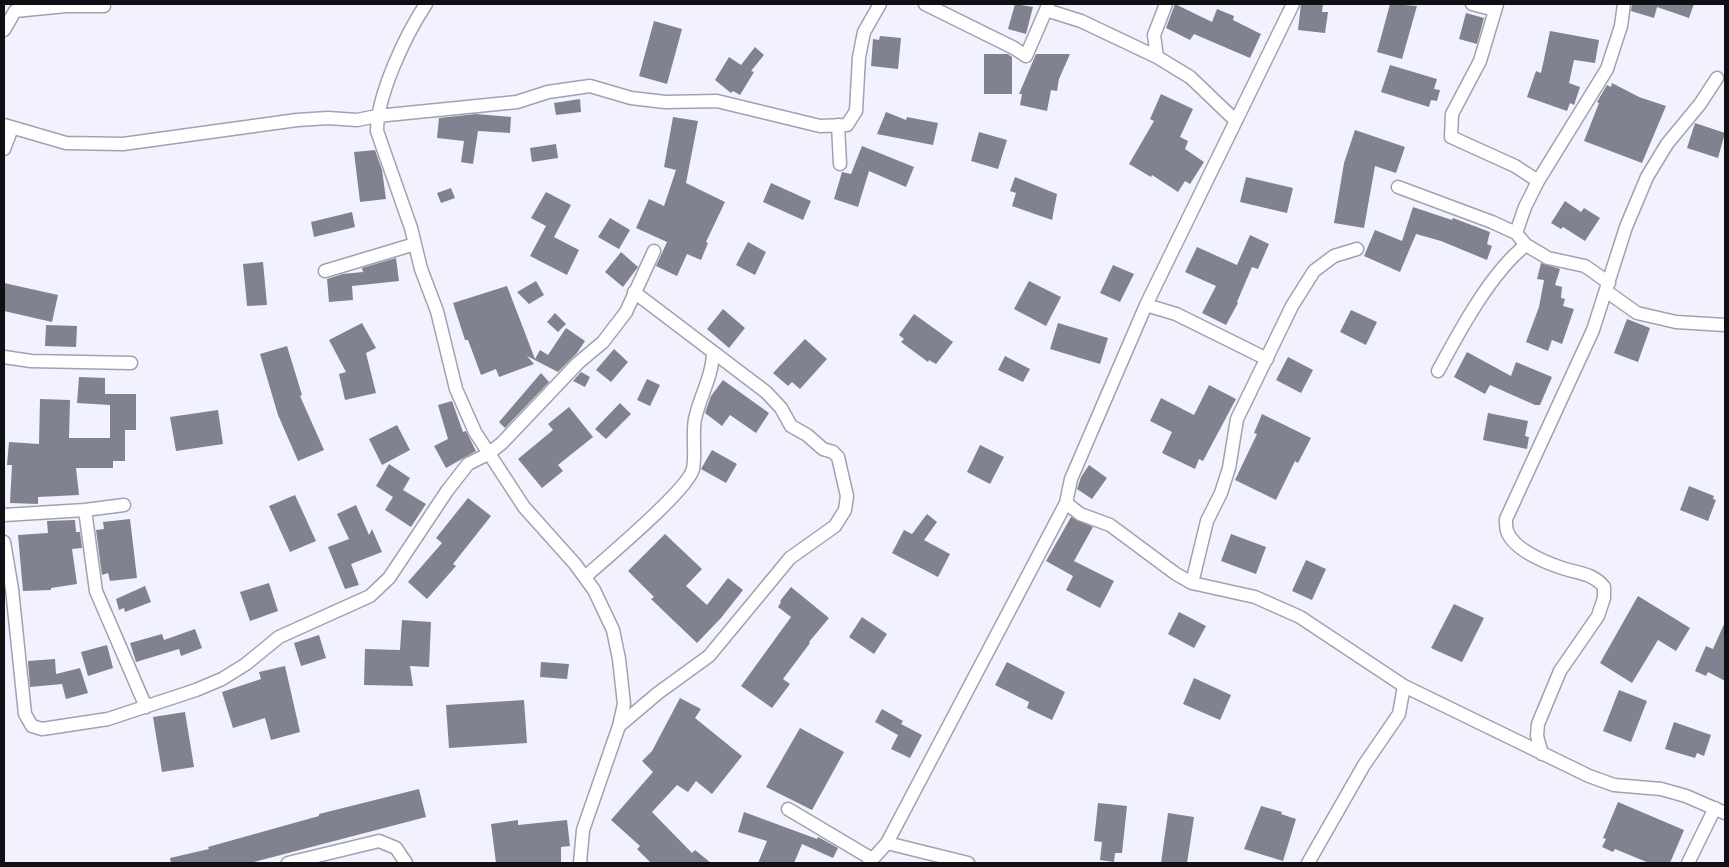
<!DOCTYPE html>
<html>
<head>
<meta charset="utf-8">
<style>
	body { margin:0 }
	#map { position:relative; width:1729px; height:867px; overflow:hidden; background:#f1f2fe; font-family:"Nunito Sans",sans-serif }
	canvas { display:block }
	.frame { position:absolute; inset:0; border:5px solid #0f1015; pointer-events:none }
</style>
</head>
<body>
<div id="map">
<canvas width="1729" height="867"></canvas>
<div class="frame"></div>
</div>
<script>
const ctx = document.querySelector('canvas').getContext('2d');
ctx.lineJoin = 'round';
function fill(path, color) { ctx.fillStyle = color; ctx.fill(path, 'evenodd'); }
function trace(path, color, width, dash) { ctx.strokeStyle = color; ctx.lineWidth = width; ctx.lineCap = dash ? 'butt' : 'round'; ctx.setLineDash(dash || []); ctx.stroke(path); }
fill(new Path2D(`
	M1015,4L1033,7L1026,34L1008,29Z
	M1175,4L1212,22L1217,9L1234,16L1233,20L1261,34L1250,58L1194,34L1190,40L1166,28Z
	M1301,4H1323L1322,12H1328L1325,33L1298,30Z
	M1390,4L1417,6L1402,59L1377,52Z
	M1632,4H1694L1689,18L1657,7L1654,18L1631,11Z
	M1466,13L1484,18L1477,44L1459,39Z
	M654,21L682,29L667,84L639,76Z
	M1550,31L1599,40L1595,63L1574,60L1569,83L1580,87L1574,105L1570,103L1567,111L1527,97L1536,71L1541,73Z
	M880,36L901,38L898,69L871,66L873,39L879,40Z
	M755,47L764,55L751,71L754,72L740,95L733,91L731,93L715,80L729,57L741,65Z
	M984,54H1008L1012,57V94H984Z
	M1036,54H1070L1059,79L1057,91L1051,90L1047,111L1020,105L1022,94H1019Z
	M1390,65L1437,79L1434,89L1440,90L1437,101L1431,100L1429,107L1381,92Z
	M1612,83L1639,97L1666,106L1642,163L1584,141L1599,103L1597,102L1607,85L1611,87Z
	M1161,94L1193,109L1180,137L1188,141L1185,149L1204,162L1190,184L1185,181L1178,192L1152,175L1151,177L1129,164L1154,121L1150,119Z
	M580,99L581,112L556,115L554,103Z
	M886,112L906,120L907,117L938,123L933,145L877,134Z
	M476,114L511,117L510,133L478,131L473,164L461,162L464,141L437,138L439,118Z
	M673,117L698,121L686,183L725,202L706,242L708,243L701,260L687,254L677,276L656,266L667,242L636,228L649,199L664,206L676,170L664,167Z
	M1695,123L1725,133L1718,158L1687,148Z
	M1355,130L1405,147L1396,173L1375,166L1364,228L1334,223L1344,163Z
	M979,132L1007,140L998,169L971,161Z
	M556,144L558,158L532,162L530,148Z
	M862,146L914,167L906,187L869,171L858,207L834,199L842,172L851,174Z
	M375,150L382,170L386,199L360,202L354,152Z
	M1015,177L1057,194L1052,220L1012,206L1016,193L1010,191Z
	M1246,177L1293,188L1287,213L1240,202Z
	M771,183L811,201L803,220L763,202Z
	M451,188L455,198L441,203L437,193Z
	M546,192L571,205L554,237L579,250L567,275L530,256L546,226L531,218Z
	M1565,201L1581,212L1584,208L1600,218L1585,241L1563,227L1561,229L1551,223Z
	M1413,207L1452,220L1453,218L1490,232L1487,244L1492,246L1487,260L1441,241L1416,234L1400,272L1364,256L1375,230L1402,241Z
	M352,212L355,227L314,237L311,222Z
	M610,218L630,230L619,249L598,237Z
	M1250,235L1269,244L1258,269L1252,267L1237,302L1238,303L1226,325L1202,313L1216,286L1185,272L1197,247L1237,265Z
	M748,242L766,252L755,275L736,265Z
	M621,252L638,267L623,287L605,272Z
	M396,258L399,281L352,286L353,300L329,302L327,279L343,274L363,272L362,268Z
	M263,262L267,305L247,306L243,264Z
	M1541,263L1560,269L1555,285L1562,287L1561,298L1565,299L1563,306L1574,309L1562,344L1552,340L1548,351L1526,342L1539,307L1544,280L1537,279Z
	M1113,265L1134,274L1120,302L1100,293Z
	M536,281L544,295L529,304L517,292Z
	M1029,281L1061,297L1046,326L1014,309Z
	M4,283L58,295L52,322L4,311Z
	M507,286L535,359L540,350L548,355L566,328L585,341L577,353L558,372L527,356L534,364L499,377L496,369L481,375L468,340H465L453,303Z
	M723,309L745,328L729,348L707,329Z
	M1351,310L1377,322L1366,345L1340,332Z
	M555,313L566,324L558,332L547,322Z
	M914,314L953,342L936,364L929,360L928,362L901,342L904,339L899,335Z
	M1627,319L1650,328L1638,362L1614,353Z
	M362,323L376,348L366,353L376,393L345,400L339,374L346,372L329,340Z
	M1058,323L1108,338L1100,364L1050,349Z
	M46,325L77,326L76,347L45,346Z
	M805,339L827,359L800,389L792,382L788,386L773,373Z
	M287,346L302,395L300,396L324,450L298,461L278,415L260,354Z
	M614,349L628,362L611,382L596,370Z
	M1467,352L1511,376L1516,362L1552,377L1540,405H1535L1490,385L1485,394L1454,377Z
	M1005,356L1030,369L1023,382L998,370Z
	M1288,357L1313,370L1301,393L1276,380Z
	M581,372L590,377L585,387L573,381Z
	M541,373L549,382L505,428L499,422Z
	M79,377L105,378V394H136V430H125V461H113V468H76L79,495L38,497V504L10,503L12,465H7L9,442L39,444L40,399L70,400L69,438H110V405L77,403Z
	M647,379L660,385L650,406L637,400Z
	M723,380L769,413L756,433L730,415L722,426L705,413L711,396Z
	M1209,385L1236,399L1203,461L1199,459L1195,469L1162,453L1172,432L1150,421L1161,398L1194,415Z
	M452,401L463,432L466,431L476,451L446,468L434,446L448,439L438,405Z
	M620,403L631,414L606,439L595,429Z
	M569,407L593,437L558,465L563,471L542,488L518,459L553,430L548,424Z
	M218,410L223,444L176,451L170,417Z
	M1488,413L1528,421L1525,436L1529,437L1527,449L1483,440Z
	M1262,414L1311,438L1298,463L1295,461L1276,500L1235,480L1257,434L1254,433Z
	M397,425L410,450L382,465L369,439Z
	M980,445L1004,457L990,484L967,472Z
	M712,450L737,464L726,483L701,469Z
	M389,464L410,478L403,490L426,504L411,527L385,510L393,497L376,486Z
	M1089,465L1107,478L1092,499L1077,489L1081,477Z
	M1689,486L1714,496L1713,499L1716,500L1708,521L1680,510Z
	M295,495L316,541L290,552L269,506Z
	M468,498L491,516L453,564L456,566L427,599L408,582L442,543L436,538Z
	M356,505L369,535L372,529L382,552L351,564L359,585L345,589L328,547L349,539L337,514Z
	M927,514L937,522L924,540L950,554L938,577L892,553L904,530L912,534Z
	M1071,517L1093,527L1074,561L1114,581L1100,608L1066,590L1073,576L1046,561Z
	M130,519L137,578L110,581L108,573L102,575L96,530L104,529L103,522Z
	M75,520L76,532H80L82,548L72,549L77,584L51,588V590L23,591L18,535L48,533L47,521Z
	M665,534L702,569L686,586L707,605L728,578L743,590L721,618L697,643L651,599L654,597L628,571Z
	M1231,534L1266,547L1256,574L1221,561Z
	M1306,560L1326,569L1312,600L1292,591Z
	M269,583L278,611L250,621L240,592Z
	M145,586L151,602L125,612L124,608L119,610L116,599Z
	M791,587L829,618L809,642L810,643L783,679L790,684L772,708L741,686L791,617L778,607L781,602L780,601Z
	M1638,596L1690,628L1676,651L1658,640L1632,683L1600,663Z
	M1454,604L1484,618L1462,662L1431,648Z
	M1179,612L1206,626L1194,648L1168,634Z
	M862,617L887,634L874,654L849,637Z
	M402,620L431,622L429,667L410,666L413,686L364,685L365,649L400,650Z
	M1725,622V681L1708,672L1706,676L1695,671L1706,646L1713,649Z
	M195,629L202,648L181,656L179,649L136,662L130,643L162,634L164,640Z
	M319,635L326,658L301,666L294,643Z
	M107,645L113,668L88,676L81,652Z
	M55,659L56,674L80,668L88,693L66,699L62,684L30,687L28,661Z
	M541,662L569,664L567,679L540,677Z
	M1007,662L1065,692L1052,720L1027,708L1029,702L995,685Z
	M285,666L300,732L271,740L265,718L233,728L222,692L261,679L259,672Z
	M1194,678L1231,695L1220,720L1183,704Z
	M1619,690L1647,701L1631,742L1603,731Z
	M680,698L701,709L695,718L742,756L712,794L696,781L688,792L677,785L652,812L692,853L695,850L711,863H651L637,849L640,846L611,820L653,772L642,761L652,751Z
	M524,700L527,743L449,748L446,705Z
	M882,709L903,721L901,724L922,735L910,758L891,749L898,735L875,722Z
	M185,712L194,767L162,772L153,717Z
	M1674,722L1711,735L1704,756L1697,753L1695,758L1665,749Z
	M800,728L844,752L812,810L766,787Z
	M419,789L426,817L250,863H171L170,858L209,849L208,847L319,816V814Z
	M1618,802L1684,830L1670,863H1649L1615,849L1613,852L1602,847L1606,839L1603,838Z
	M1098,803L1127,806L1122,853H1115L1114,862L1100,860L1102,842L1094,841Z
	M1261,806L1282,812L1281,814L1296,819L1283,861L1244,849Z
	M744,812L817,839L818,837L838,848L833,858L802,844L794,863H758L767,841L738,832Z
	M1168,813L1194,817L1187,863H1161Z
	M518,820V825L567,820L570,846L561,847V863H496L491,824Z`), '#80828f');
const minor = new Path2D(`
	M426,4C406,34 377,95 377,131L411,228L421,269L437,311L456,389L475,432L524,507L575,564L594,590L613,630L619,659L624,704L619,726L583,830L580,863
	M925,4L1014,48L1026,56L1046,10
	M1048,4L1046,10L1081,21L1157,57L1190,77L1236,121
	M1472,4L1495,10
	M1497,4L1480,61L1452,114L1451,137L1515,166L1538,181
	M4,30L15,11L66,6H104
	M1157,57L1154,35L1166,4
	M4,125L66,143L123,144L297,120L328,118L357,120L377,116L517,102L548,92L590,86L631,98L665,102L717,101L820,126L847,125L856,111L859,57L864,32L880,4
	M838,125L840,164
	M4,149L12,128
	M1398,187L1492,222L1516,233
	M325,271L415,244
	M1609,283L1585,266L1548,258L1526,245L1516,233L1525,207L1538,181L1607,69L1621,26L1624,4
	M1606,291L1637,313L1676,322L1725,325
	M1146,305L1176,314L1267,359
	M4,357L31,361L131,363
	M1438,371C1459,332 1491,272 1526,245
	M1066,503L1080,514L1110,525L1176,574L1192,583L1255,597L1300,617L1404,686L1589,776L1614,785L1661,789L1686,796L1725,813
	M124,505L85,510L96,591L146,707
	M4,515L85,510
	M4,542L12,589L25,714L32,726L42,729L108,719L196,690L222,679L246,664L279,637L370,596L389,578L447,491L468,464L488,454L502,443L578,363L603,342L626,312L654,251
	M585,577C605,559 688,490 693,469C696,452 692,435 695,419C700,396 713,375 713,352
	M1192,583L1207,521L1221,493L1229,468L1237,419L1292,306L1314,271L1334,256L1357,249
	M619,726L658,693L709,656L790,558L835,526L845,510L847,496L838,457L833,452L823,449L807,435L791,426L781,408L766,392L634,292
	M1542,754L1537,736L1538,724L1560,671L1598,616L1604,598V587C1593,573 1577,573 1562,568C1544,562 1513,549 1507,531C1506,528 1506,522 1506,519L1593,330L1626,227L1647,177L1667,144L1700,104L1717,78
	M788,809L872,859
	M887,843L968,863
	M288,863L379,841L396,848L406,863
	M869,863L887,843L1066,503L1071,479L1146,305L1293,4
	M1308,863L1364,765L1399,714L1404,686
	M1688,863L1715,808`);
trace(minor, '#a0a2b0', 15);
trace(minor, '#fff', 12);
</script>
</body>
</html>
